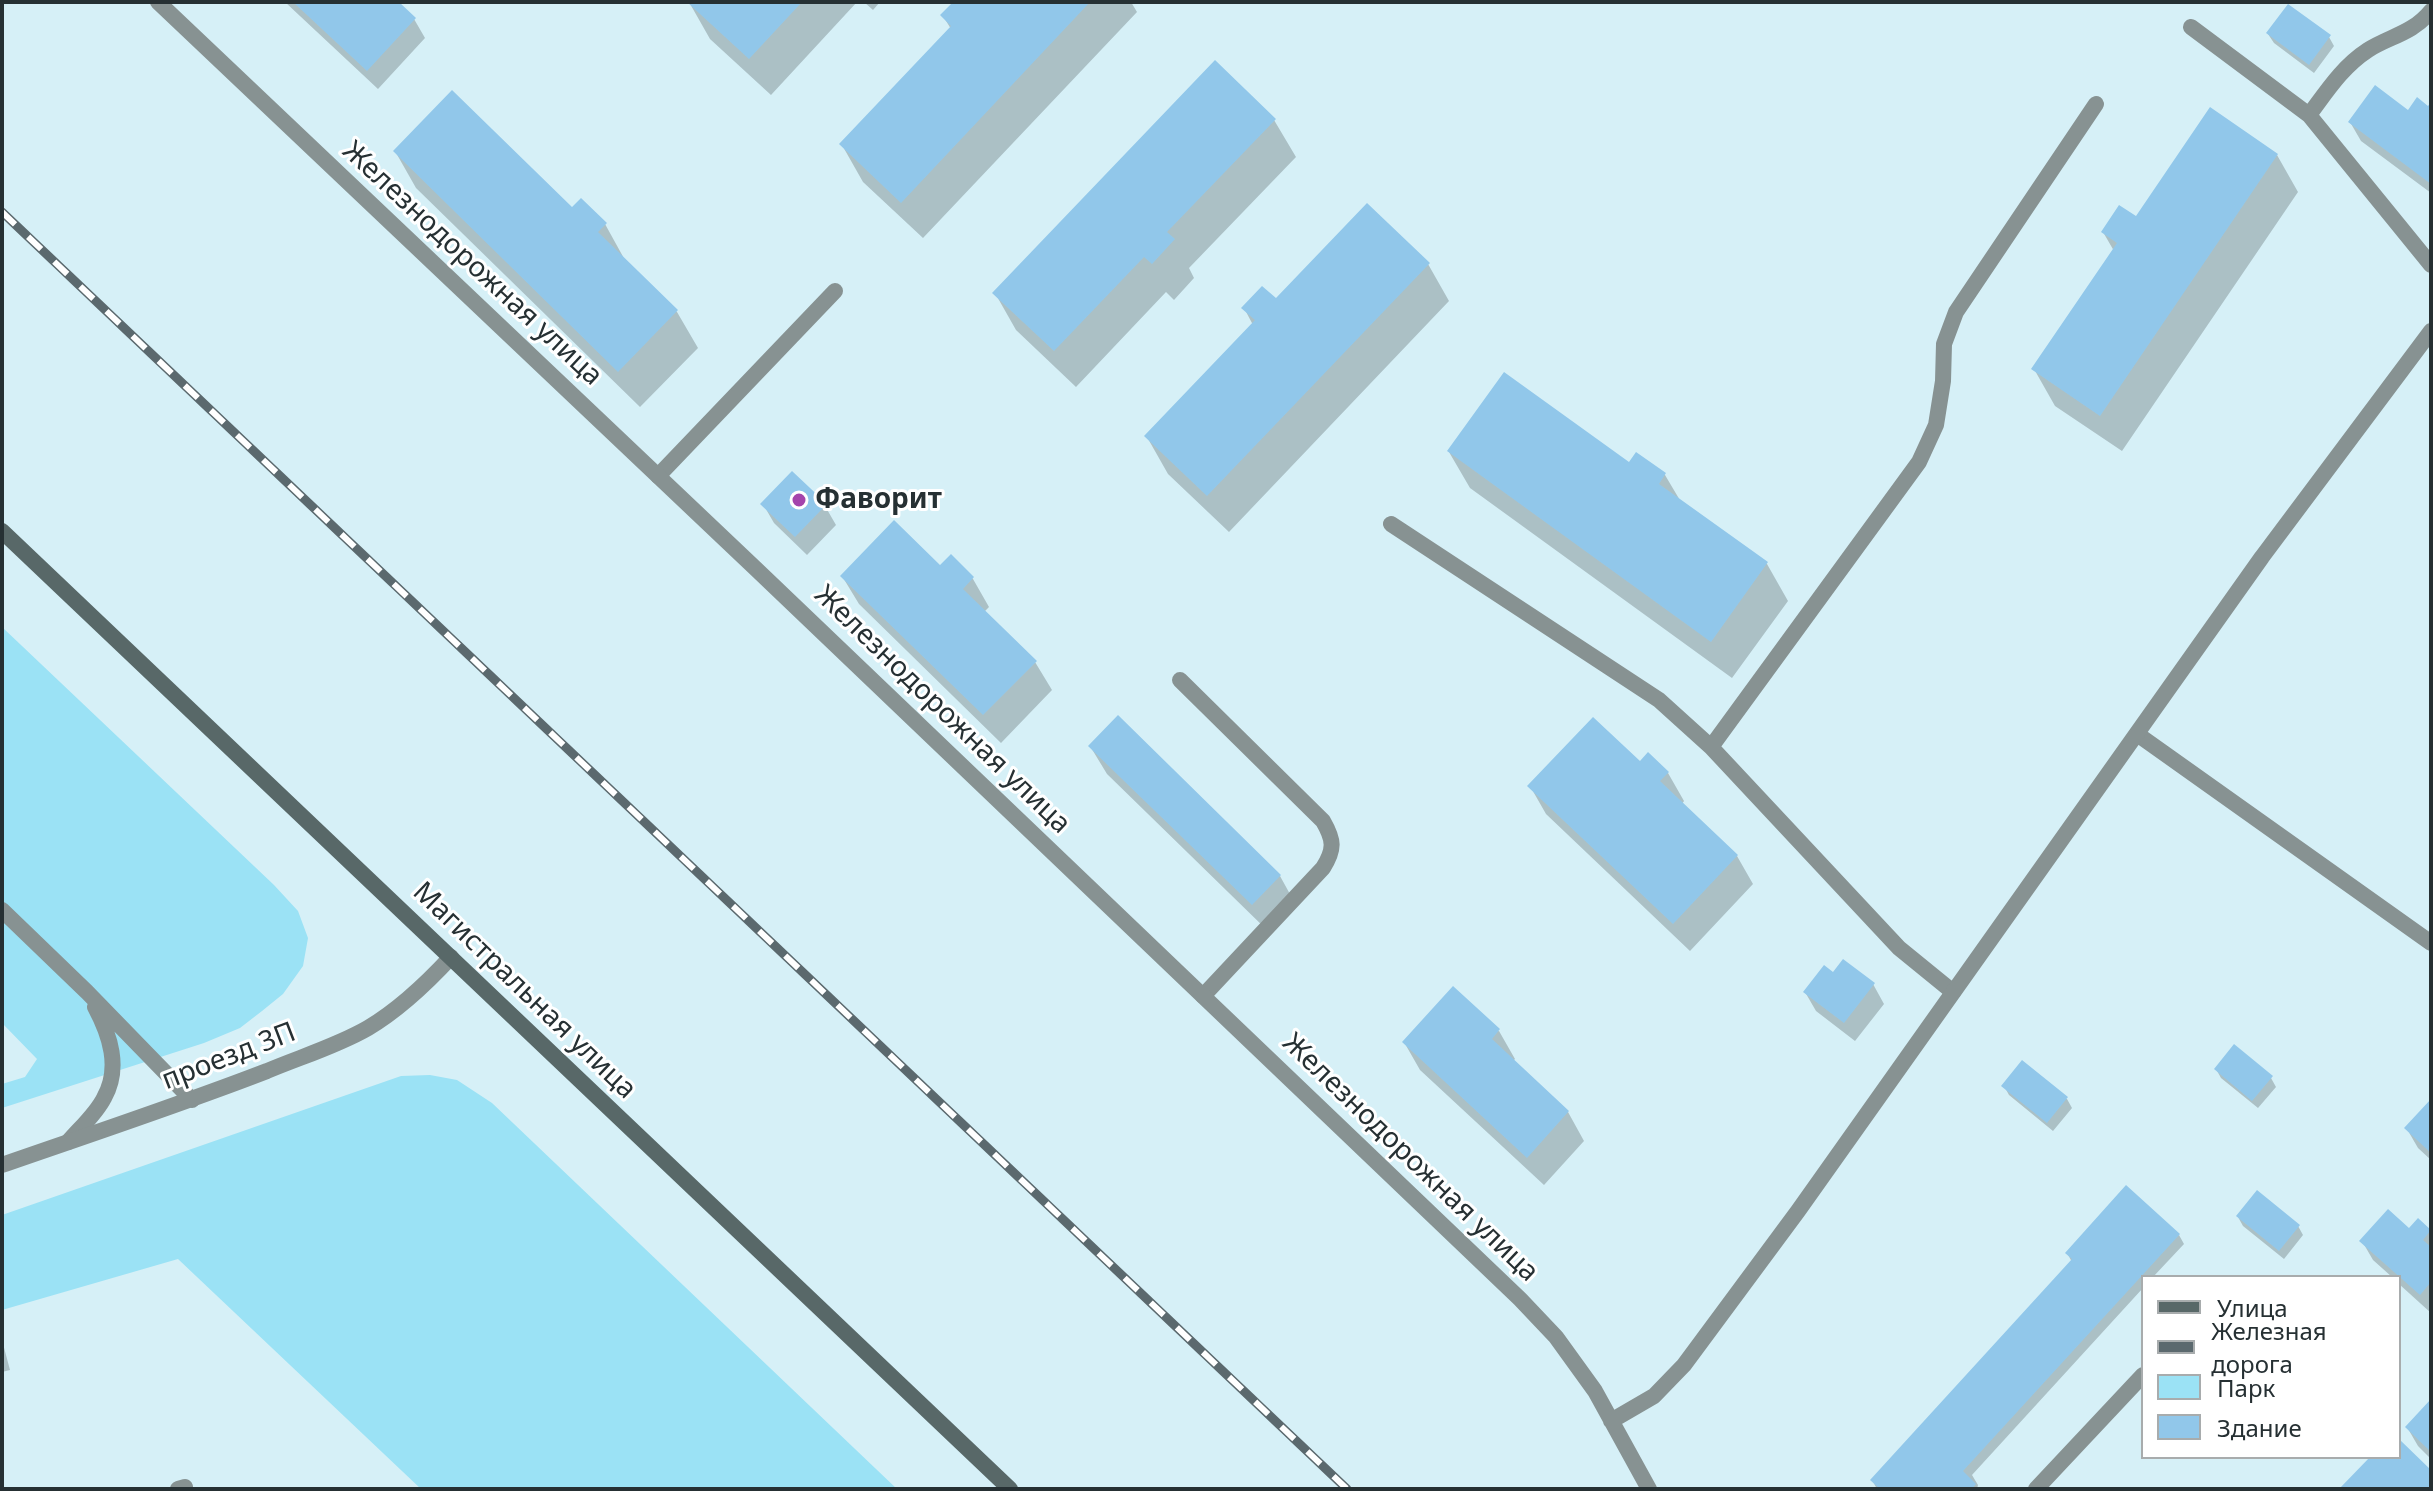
<!DOCTYPE html>
<html>
<head>
<meta charset="utf-8">
<style>
	body { margin:0 }
	#map { position:relative; width:2433px; height:1491px; overflow:hidden; background:#d6f0f7; font-family:"Noto Sans",sans-serif }
	canvas { display:block }
	.frame { position:absolute; inset:0; border:4px solid #263033; pointer-events:none }
	.legend { position:absolute; left:2141px; top:1275px; width:260px; height:184px; box-sizing:border-box; background:#fff; border:2px solid #a8acad; margin:0; padding:10px 14px; list-style:none; font-size:24px; color:#263033 }
	.legend li { display:flex; align-items:center; gap:16px; height:40px }
	.legend b { width:40px; border:2px solid #a8acad }
</style>
</head>
<body>
<div id="map">
<canvas width="2433" height="1491"></canvas>
<div class="frame"></div>
<ul class="legend">
<li><b style="height:10px;background:#586868"></b>Улица</li>
<li><b style="height:10px;background:#5b696e"></b>Железная дорога</li>
<li><b style="height:22px;background:#9be2f5"></b>Парк</li>
<li><b style="height:22px;background:#91c7ea"></b>Здание</li>
</ul>
</div>
<script>
const ctx = document.querySelector('canvas').getContext('2d');
ctx.lineJoin = 'round';
function fill(path, color) { ctx.fillStyle = color; ctx.fill(path, 'evenodd'); }
function trace(path, color, width, dash) { ctx.strokeStyle = color; ctx.lineWidth = width; ctx.lineCap = dash ? 'butt' : 'round'; ctx.setLineDash(dash || []); ctx.stroke(path); }
function drawText(font, color, halo, rows, align = 'center') {
  ctx.font = font + ' "Noto Sans",sans-serif'; ctx.lineWidth = 6; ctx.setLineDash([]); ctx.textBaseline = 'middle'; ctx.strokeStyle = halo; ctx.fillStyle = color; for (const [text, x, y, turn = 0] of rows) {
    ctx.save(); ctx.translate(x, y); ctx.rotate((+turn || 0) * Math.PI / 180); ctx.textAlign = isNaN(turn) ? turn : align; if (halo) ctx.strokeText(text, 0, 0); ctx.fillText(text, 0, 0); ctx.restore();
  }
}
fill(new Path2D(`
	M2,627L274,885L298,911L308,938L303,966L283,994L262,1011L240,1028L204,1043L2,1108V1084L25,1077L37,1059L2,1023Z
	M430,1075L457,1080L492,1103L897,1489H421L178,1259L2,1310V1215L401,1076Z`), '#9be2f5');
fill(new Path2D(`
	M285,2H396L414,19L425,38L378,89Z
	M689,2H857L771,95L710,39Z
	M864,2H880L873,10Z
	M956,2H1131L1137,12L923,238L863,182L842,145L951,29L943,16Z
	M2268,34L2329,37L2334,46L2314,73L2274,43Z
	M2431,106V193L2361,141L2350,122L2429,109Z
	M1274,120L1296,157L1189,268L1194,278L1174,300L1166,292L1076,387L1016,330L995,293Z
	M395,151L605,224L626,262L677,312L698,348L640,407L416,188Z
	M2277,155L2298,192L2122,451L2055,406L2034,369L2114,251L2103,232Z
	M1428,264L1449,301L1229,532L1168,474L1147,437L1253,325L1244,308Z
	M1449,452L1630,465L1665,475L1681,502L1767,564L1788,601L1732,678L1470,488Z
	M792,474L825,506L836,525L807,555L774,523L763,504Z
	M951,557L973,579L989,607L984,612L1035,662L1052,690L1001,743L859,604L842,576L940,568Z
	M1090,746L1280,876L1296,905L1269,932L1107,774Z
	M1640,764L1668,773L1684,801L1682,804L1737,856L1753,884L1690,951L1546,814L1530,786Z
	M1873,984L1884,1004L1855,1041L1816,1011L1805,992Z
	M1499,1031L1515,1059L1513,1061L1568,1112L1584,1141L1544,1185L1420,1070L1404,1042Z
	M2216,1069L2271,1078L2276,1087L2258,1108L2221,1078Z
	M2004,1086L2067,1099L2072,1108L2053,1131L2009,1095Z
	M2431,1102V1160L2418,1148L2407,1129Z
	M2238,1217L2298,1226L2303,1235L2284,1259L2243,1226Z
	M2418,1221L2431,1233V1313L2399,1284V1277H2392L2373,1260L2362,1241L2410,1231Z
	M2179,1235L2184,1244L2153,1277H2143V1288L1972,1475L1978,1485L1977,1489H1877L1872,1480L2072,1262L2067,1253Z
	M2,1340L10,1370L2,1372Z
	M2431,1402V1459L2418,1446L2407,1427Z`), '#0003');
fill(new Path2D(`
	M293,2H399L416,18L367,71Z
	M687,2H802L749,59Z
	M953,2H1090L901,203L839,144L951,26L940,15Z
	M2288,4L2331,35L2309,65L2266,33Z
	M1215,60L1276,119L1167,232L1175,239L1152,264L1144,257L1054,351L992,293Z
	M2375,85L2408,110L2417,97L2428,106L2431,102V184L2348,122Z
	M452,90L572,207L581,198L607,223L598,232L678,310L618,372L393,151Z
	M2210,107L2278,154L2100,416L2031,369L2117,243L2101,232L2119,205L2136,216Z
	M1367,203L1430,263L1207,496L1144,436L1255,320L1241,308L1262,286L1276,298Z
	M1504,372L1629,462L1636,452L1666,473L1659,484L1768,562L1711,642L1447,451Z
	M792,471L827,504L795,537L760,504Z
	M894,520L940,565L951,554L974,577L963,589L1037,661L983,715L840,576Z
	M1118,715L1281,875L1252,905L1088,746Z
	M1593,717L1640,761L1648,752L1669,772L1660,781L1738,855L1673,924L1527,786Z
	M1843,959L1875,983L1844,1023L1803,992L1824,965L1833,972Z
	M1453,986L1500,1029L1492,1039L1569,1111L1527,1158L1402,1042Z
	M2234,1044L2273,1076L2252,1101L2214,1069Z
	M2022,1060L2068,1097L2047,1123L2001,1086Z
	M2431,1099V1153L2404,1128Z
	M2126,1185L2180,1234L1963,1471L1976,1484L1972,1489H1880L1870,1480L2072,1259L2065,1253Z
	M2257,1190L2300,1225L2279,1251L2236,1216Z
	M2388,1209L2409,1228L2418,1218L2431,1230L2423,1240L2431,1247V1282L2420,1295L2359,1241Z
	M2431,1399V1452L2405,1427Z
	M2399,1439L2431,1470V1489H2339L2370,1457H2399Z`), '#91c7ea');
trace(new Path2D(`
	M2191,27L2309,115L2431,265
	M2309,115C2327,91 2342,67 2368,50C2390,36 2412,34 2431,11
	M658,476L835,291
	M1391,524L1659,700L1711,747L1899,948L1953,992
	M1180,680L1323,821C1334,840 1335,849 1323,868L1203,996
	M2137,734L2431,943
	M1711,747L1919,462L1936,425L1943,381L1944,344L1956,312L2096,104
	M2,910L87,992L192,1100
	M68,1142C80,1128 96,1114 104,1098C121,1068 110,1035 95,1007
	M178,1489L185,1487
	M2036,1489L2143,1375`), '#879292', 16);
trace(new Path2D(`
	M158,2L755,568L1520,1299L1556,1337L1595,1391L1649,1489
	M2,1165C91,1134 179,1105 267,1071C300,1057 337,1046 368,1028C400,1009 426,984 451,957
	M1611,1421L1654,1396L1684,1365L1798,1211L2262,557L2431,331`), '#879292', 16);
trace(new Path2D(`
	M2,531L1010,1489`), '#586868', 16);
const rail = new Path2D(`
	M2,212L1347,1489`);
trace(rail, '#5b696e', 9);
trace(rail, '#fff', 6, [18]);
for (const [x, y, r, color] of [
	[799,500,8,"#a444ac"]
]) { const dot = new Path2D(); dot.arc(x, y, r, 0, 2 * Math.PI); ctx.fillStyle = color; ctx.fill(dot); trace(dot, '#fff', 3); }
drawText('28px', '#263033', '#fff', [
	["Железнодорожная улица",472,264,43],
	["Железнодорожная улица",942,710,44],
	["Магистральная улица",524,991,44],
	["проезд 3П",229,1057,-21],
	["Железнодорожная улица",1410,1158,44]
]);
drawText('bold 28px', '#263033', '#fff', [
	["Фаворит",815,500]
], 'left');
</script>
</body>
</html>
